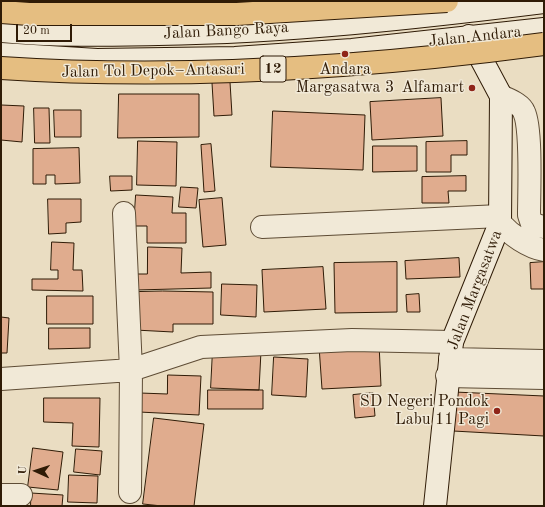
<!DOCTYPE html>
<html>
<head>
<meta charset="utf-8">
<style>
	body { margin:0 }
	#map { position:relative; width:545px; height:507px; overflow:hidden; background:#eaddc2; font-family:"Old Standard TT",serif }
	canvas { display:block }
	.frame { position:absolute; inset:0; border:2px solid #2f1b06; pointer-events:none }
	.north { position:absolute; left:16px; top:451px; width:40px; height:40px; -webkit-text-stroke:3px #f1e9d7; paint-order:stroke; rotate:273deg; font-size:11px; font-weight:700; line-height:16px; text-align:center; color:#2f1b06 }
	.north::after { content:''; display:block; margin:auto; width:14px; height:18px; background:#2f1b06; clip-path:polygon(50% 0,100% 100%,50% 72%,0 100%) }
	.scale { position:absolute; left:16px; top:24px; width:56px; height:18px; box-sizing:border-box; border:2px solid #2f1b06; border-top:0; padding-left:5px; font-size:12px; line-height:14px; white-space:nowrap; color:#2f1b06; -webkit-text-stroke:3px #f1e9d7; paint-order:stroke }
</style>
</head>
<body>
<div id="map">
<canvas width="545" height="507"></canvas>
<div class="frame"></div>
<div class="north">U</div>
<div class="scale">20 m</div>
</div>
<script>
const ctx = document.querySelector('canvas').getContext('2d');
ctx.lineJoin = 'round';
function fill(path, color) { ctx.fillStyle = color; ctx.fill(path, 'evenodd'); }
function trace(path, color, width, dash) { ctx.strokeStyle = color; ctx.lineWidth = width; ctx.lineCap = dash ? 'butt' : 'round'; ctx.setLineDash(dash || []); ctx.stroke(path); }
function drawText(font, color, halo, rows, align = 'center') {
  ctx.font = font + ' "Old Standard TT",serif'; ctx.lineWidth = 3; ctx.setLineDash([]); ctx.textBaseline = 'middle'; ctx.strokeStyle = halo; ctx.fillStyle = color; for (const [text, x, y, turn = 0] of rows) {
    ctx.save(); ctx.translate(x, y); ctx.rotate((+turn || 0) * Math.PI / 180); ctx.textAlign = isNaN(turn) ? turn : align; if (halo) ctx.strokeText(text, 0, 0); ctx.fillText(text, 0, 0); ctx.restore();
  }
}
const building = new Path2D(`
	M230,82L232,115L214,116L212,83Z
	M119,94H199V137L118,138Z
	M441,98L443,136L372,140L370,102Z
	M1,105L24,106L22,142L1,140Z
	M34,108H49L50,143H35Z
	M54,110H81V137H55Z
	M273,111L365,115L363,170L271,167Z
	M138,141L177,142L176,186L137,185Z
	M467,141V155H451V172H426V142Z
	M211,144L215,191L204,192L201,145Z
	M373,146H417V171L373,172Z
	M79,148L80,183L55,184V175H46V184H33V149Z
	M110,176H132V190L111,191Z
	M466,176V191H448L449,203H422V177Z
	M181,187L198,188L196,208L179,207Z
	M136,195L173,197L172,213H186V243H147V226H134Z
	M222,198L226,245L203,247L199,200Z
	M48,199H81V222L66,223V233L49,234Z
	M52,242L74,243L73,270H82L83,291L32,290V279H58V270H51Z
	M148,247L182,248L181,273L211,272V288L136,290L135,274H147Z
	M459,258L460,277L406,279L405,261Z
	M397,262V312L335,313L334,263Z
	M544,262V289H531L530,263Z
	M323,267L326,309L264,312L262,270Z
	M222,284L257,285L256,317L221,315Z
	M163,291L213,292V324H173V332L135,330L136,292Z
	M419,294L420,312H407L406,295Z
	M47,296H93V324H47Z
	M1,317L9,318L7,353H1Z
	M49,328H90V348L49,349Z
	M379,343L381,386L322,389L319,346Z
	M213,349L261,351L259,390L211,388Z
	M274,357L308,359L306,397L272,395Z
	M168,375L201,376L199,415L139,412L140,393L167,394Z
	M208,390H263V409H208Z
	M454,392L544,396V436L453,431Z
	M373,393L375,416L355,418L353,395Z
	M44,398H100L99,447L72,446L73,423L44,422Z
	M154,418L204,424L194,506H162L143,504Z
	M33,448L63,452L58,490L28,487Z
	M76,449L102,451L100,475L74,472Z
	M69,475L98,476L97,503L68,502Z
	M31,493L63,495L62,506H31Z`);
fill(building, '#e0ac8e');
trace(building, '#2f1b06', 1);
const street = new Path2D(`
	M501,96C509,100 521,104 524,112C532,129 529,194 529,215L532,224L544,227
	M124,213L131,370L130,492
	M500,223C511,235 528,247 544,250
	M262,227L500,216
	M450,359L544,361
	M447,376L544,378
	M1,379L131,370L201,347L352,340L452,342
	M1,495H21`);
const secondary = new Path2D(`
	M1,31C53,36 106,35 158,34C288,32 415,18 544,2
	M1,54L97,60L235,58L352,50L544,29
	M435,506L452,342L500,223L501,96L469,36`);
trace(street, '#5e4c35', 24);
trace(secondary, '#2f1b06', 24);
trace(street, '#f1e9d7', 22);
trace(secondary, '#f1e9d7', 22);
const highwayBridge = new Path2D(`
	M1,12L29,14H237L447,1
	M1,68C182,80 364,68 544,44`);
trace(highwayBridge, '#2f1b06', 24, []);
trace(highwayBridge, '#e5be81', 22);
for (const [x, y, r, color] of [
	[345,54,4,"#8f2418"],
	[472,88,4,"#8f2418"],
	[497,411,4,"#8f2418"]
]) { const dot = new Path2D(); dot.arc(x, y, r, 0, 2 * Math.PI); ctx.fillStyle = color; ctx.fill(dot); trace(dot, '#f1e9d7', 1.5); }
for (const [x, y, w] of [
	[273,69,26]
]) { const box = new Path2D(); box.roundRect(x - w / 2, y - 13, w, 26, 3); ctx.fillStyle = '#f1e9d7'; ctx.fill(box); trace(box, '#2f1b06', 1); }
drawText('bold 15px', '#2f1b06', null, [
	["12",273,69]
]);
drawText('16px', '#2f1b06', '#f1e9d7', [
	["Jalan Bango Raya",226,31,-3],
	["Jalan Andara",475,37,-6],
	["Jalan Tol Depok–Antasari",153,71,-1],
	["Jalan Margasatwa",475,290,-69]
]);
drawText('16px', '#2f1b06', '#f1e9d7', [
	["Andara",345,70,"center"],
	["Margasatwa 3",345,88,"center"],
	["Alfamart",464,88],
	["SD Negeri Pondok",489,402],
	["Labu 11 Pagi",489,420]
], 'right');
</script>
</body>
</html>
